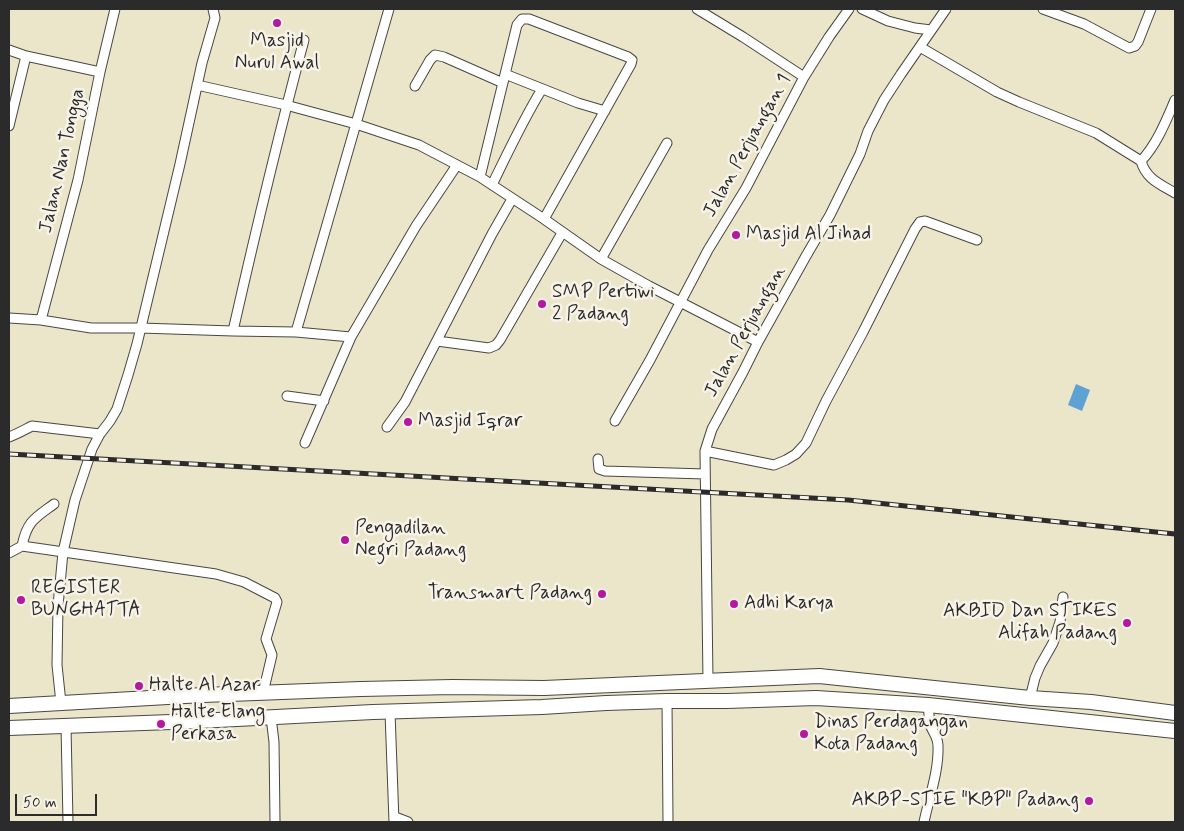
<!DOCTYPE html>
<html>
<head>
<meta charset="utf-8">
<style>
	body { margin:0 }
	#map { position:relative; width:1184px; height:831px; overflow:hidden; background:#ebe5c9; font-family:Mynerve,sans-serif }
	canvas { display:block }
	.frame { position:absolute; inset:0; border:10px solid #2b2b2b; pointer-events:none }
	.scale { position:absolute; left:15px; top:794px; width:82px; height:22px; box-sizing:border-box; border:2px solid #2b2b2b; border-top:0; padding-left:6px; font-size:15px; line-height:18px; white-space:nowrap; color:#2b2b2b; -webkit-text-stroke:4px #f7f3e8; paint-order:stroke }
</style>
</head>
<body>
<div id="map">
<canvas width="1184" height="831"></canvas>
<div class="frame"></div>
<div class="scale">50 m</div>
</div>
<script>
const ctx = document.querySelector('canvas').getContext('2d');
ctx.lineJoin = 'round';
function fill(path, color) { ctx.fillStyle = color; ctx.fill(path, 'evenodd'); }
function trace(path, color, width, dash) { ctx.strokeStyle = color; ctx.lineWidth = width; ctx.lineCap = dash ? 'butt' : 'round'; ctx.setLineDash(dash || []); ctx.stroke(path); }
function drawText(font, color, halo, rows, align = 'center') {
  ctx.font = font + ' Mynerve,sans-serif'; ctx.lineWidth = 5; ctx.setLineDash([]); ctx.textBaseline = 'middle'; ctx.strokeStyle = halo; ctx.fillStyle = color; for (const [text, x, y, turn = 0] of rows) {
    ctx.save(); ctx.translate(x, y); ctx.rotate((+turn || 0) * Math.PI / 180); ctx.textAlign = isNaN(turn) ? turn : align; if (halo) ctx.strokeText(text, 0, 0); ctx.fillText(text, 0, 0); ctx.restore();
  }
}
fill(new Path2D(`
	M1076,384L1090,390L1082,411L1068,405Z`), '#5da2d2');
const minor = new Path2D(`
	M697,9L743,37L804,77
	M862,9L888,21L915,28L931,30
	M1043,9L1084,24L1129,48L1135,46L1138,42L1151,9
	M920,47L997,92L1019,102L1096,133L1141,161
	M9,50L26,56L100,72
	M505,74L578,103L605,111
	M197,85L286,105L356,124L419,145L480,177L544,219L601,259L649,286L758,342
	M415,86L430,60L435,55L444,57L503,83
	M1175,100C1166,121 1157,144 1141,161C1146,179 1160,184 1175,193
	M9,126L26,56
	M480,177L517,25L522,19H529L628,57L632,60L631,64L544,219
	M492,185C508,152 523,120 542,89
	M601,259L667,143
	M9,318L41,320L91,328H140L233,331L296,332L351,337
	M41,320L78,180L100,72L115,9
	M233,331C255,234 278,137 304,40
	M296,332L389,9
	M437,341L489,348L496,345L500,340L562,233
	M287,396L324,401
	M615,421L650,360L708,250L746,188L804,77L829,37L849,9
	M387,427L405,402L492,234L512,199
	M9,437C17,434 24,430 32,426L100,434
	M305,443L351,337L416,226L457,165
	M705,451L774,465L786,460L796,454L806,443L826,401L863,332L915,229L920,222L925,221L977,240
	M598,459L599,469L605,471L705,474
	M22,546C27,521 35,518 54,504
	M9,553L22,546L216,574L244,582L275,598L277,602L266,639L272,655L263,693
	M708,681L705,451L712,429L743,372L758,342L806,256L830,215L860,154L868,131L884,100L901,74L946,9
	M1030,698L1035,678L1040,666L1053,643L1060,622L1063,597
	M667,701L668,822
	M61,703L57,665L58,606L63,552L75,500L92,449L100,434L110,421L117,409L128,375L137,344L180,164L202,63L215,18L213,9
	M390,712L394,822
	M271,717L274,742L275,822
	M66,726L68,822
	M395,817L408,822
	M924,822C929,798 939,771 938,746C938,736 932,732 930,724C929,718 929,711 928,705`);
const primary = new Path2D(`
	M9,706L203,695L361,689L452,687L544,688L819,676L1030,698L1091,702L1175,713
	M9,728L198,721L373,712L542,707L606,703L667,701H727L816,698L928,705L1175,731`);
trace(minor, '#484743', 11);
trace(primary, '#484743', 16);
trace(minor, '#fff', 9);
trace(primary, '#fff', 14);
const rail = new Path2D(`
	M9,454L848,500L1175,534`);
trace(rail, '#2b2b2b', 5);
trace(rail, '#f7f3e8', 3, [9]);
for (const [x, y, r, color] of [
	[277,23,5,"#b5179e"],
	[736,235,5,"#b5179e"],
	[542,304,5,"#b5179e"],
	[408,422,5,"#b5179e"],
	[345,540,5,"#b5179e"],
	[602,594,5,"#b5179e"],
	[21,600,5,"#b5179e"],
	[734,604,5,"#b5179e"],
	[1127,623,5,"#b5179e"],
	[139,686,5,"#b5179e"],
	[161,724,5,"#b5179e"],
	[804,734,5,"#b5179e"],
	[1089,801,5,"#b5179e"]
]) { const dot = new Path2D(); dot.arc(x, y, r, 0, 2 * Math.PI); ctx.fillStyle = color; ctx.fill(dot); trace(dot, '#f7f3e8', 2); }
drawText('19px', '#2b2b2b', '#f7f3e8', [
	["Masjid",277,42,"center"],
	["Nurul Awal",277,64,"center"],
	["Masjid Al Jihad",746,235],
	["SMP Pertiwi",552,293],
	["2 Padang",552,315],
	["Masjid Iqrar",418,422],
	["Pengadilan",355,529],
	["Negri Padang",355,551],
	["REGISTER",31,589],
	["BUNGHATTA",31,611],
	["Transmart Padang",592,594,"right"],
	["Adhi Karya",744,604],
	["AKBID Dan STIKES",1117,612,"right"],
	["Alifah Padang",1117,634,"right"],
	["Halte Al Azar",149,686],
	["Halte Elang",171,713],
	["Perkasa",171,735],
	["Dinas Perdagangan",814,723],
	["Kota Padang",814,745],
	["AKBP-STIE \"KBP\" Padang",1079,801,"right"]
], 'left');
drawText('19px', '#2b2b2b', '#f7f3e8', [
	["Jalan Perjuangan 1",748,146,-61],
	["Jalan Nan Tongga",63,161,-77],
	["Jalan Perjuangan",746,332,-61]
]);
</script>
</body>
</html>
